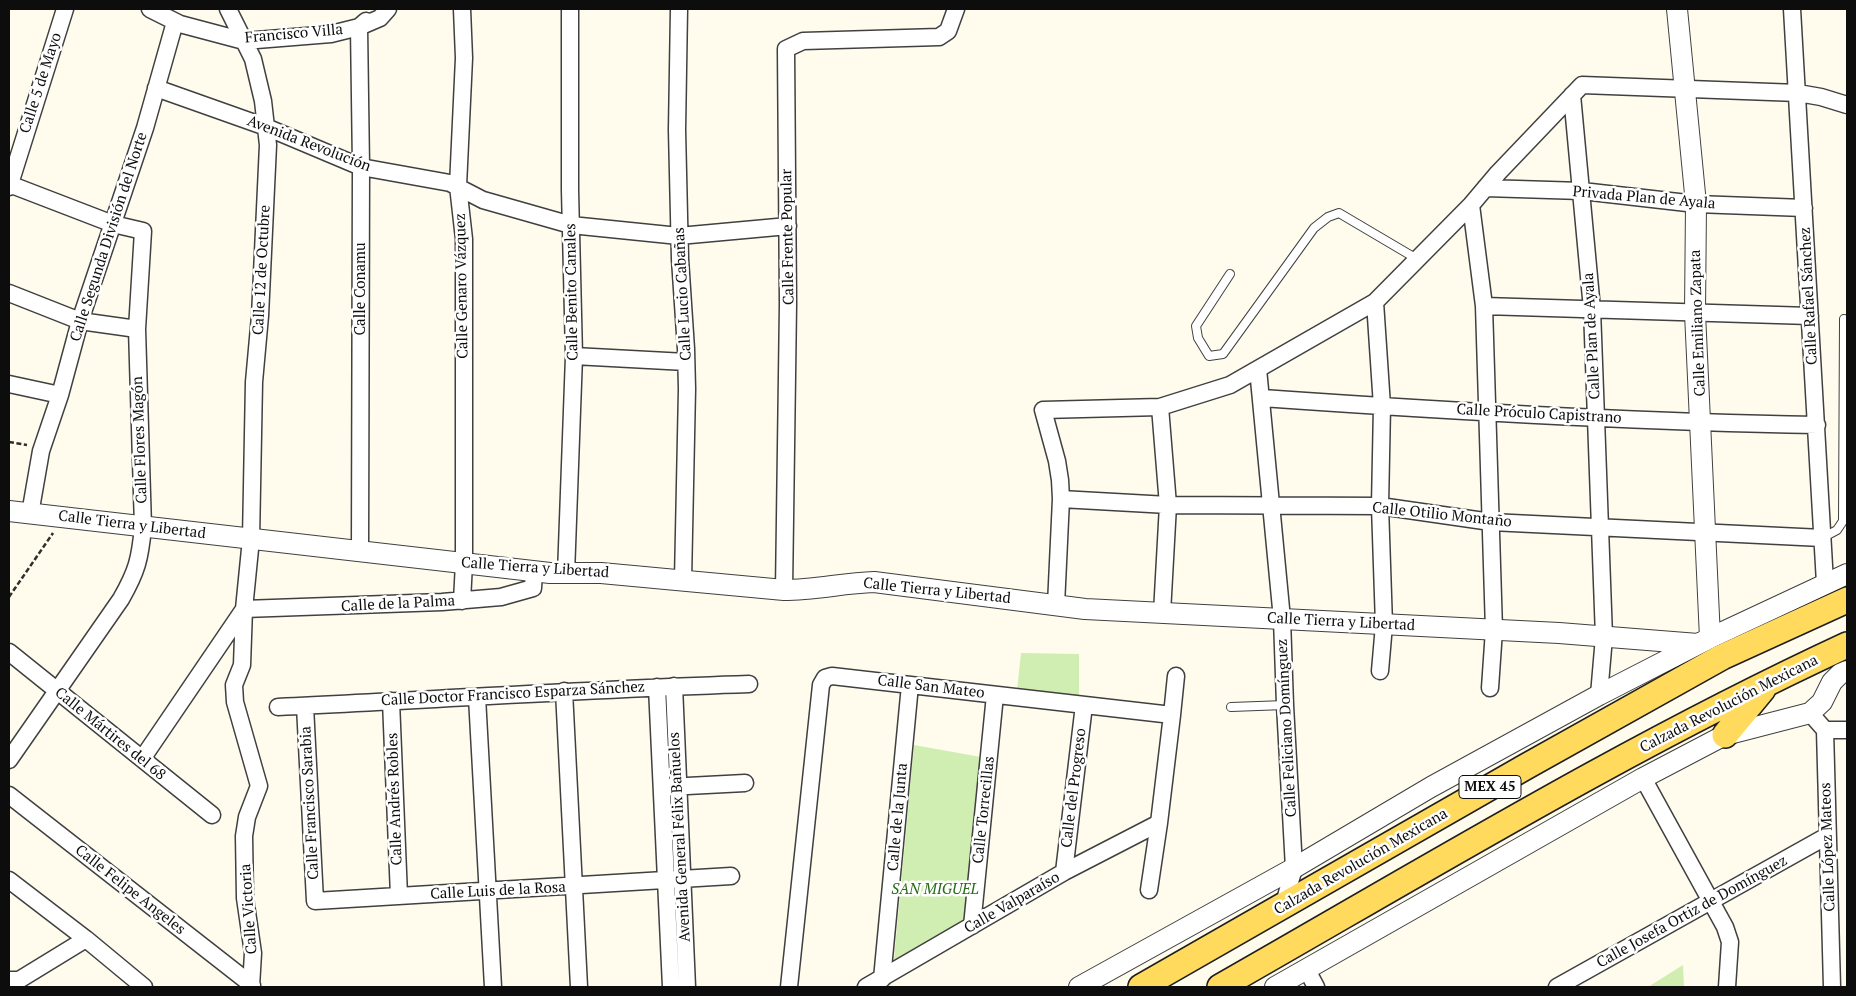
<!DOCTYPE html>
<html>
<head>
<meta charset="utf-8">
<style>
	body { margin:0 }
	#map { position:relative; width:1856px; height:996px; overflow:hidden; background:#fffced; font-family:"PT Serif",serif }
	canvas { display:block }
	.frame { position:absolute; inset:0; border:10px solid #0d0d0d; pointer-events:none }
</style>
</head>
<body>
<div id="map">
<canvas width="1856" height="996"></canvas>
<div class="frame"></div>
</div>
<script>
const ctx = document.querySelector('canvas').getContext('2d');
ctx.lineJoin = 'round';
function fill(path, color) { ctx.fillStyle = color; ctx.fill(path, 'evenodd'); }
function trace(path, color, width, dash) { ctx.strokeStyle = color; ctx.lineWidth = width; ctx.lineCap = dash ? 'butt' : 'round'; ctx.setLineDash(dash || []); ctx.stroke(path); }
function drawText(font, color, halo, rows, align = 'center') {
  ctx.font = font + ' "PT Serif",serif'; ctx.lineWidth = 5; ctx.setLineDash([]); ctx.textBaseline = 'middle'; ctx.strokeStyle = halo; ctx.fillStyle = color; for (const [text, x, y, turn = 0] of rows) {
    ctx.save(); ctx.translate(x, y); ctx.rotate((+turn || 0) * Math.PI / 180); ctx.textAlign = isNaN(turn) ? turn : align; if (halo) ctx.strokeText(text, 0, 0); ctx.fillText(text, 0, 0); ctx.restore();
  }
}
fill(new Path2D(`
	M1021,653L1079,654V700L1017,690Z
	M914,745L981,757L966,925L894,960Z
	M1683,965L1684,987H1648Z`), '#d0eeb2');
const service = new Path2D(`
	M1230,274L1196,326L1198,338L1209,356L1223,354L1314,228L1328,217L1339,213L1417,259
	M1822,538L1837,530L1843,521L1844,319
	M1231,707L1285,705`);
const minor = new Path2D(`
	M150,9L180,24L244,41L331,34L359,27L366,21
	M228,9L253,59L263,101L268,145L260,316L254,382L251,539L244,609L242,665L234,685L235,702L259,786L247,817L244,836L245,898L253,953L251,987
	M462,9L464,58L458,186L464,239V563L462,601
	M679,9L677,130L680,259L686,349L687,389L683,580
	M1792,9L1825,583
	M156,88L266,127L361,167L450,183L483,200L571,225L679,236L788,226
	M1572,95L1592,309L1604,637L1599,695
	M9,184L113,224L143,231L137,329L143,527C140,559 137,571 121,599L9,760
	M9,187L65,9
	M1485,188L1582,191L1696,204L1804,208
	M1471,205L1484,306L1494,630L1490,688
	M9,293L80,321L137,329
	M1375,302L1382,406L1380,506L1384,625L1380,671
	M1484,306L1810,316
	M574,356L686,362
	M1258,369L1282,619L1285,705L1294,868L1283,907
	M9,384L60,395
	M1262,398C1446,411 1632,422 1817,425
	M1160,407L1168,505L1162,613
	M1061,499L1168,505L1380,506L1491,522L1822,538
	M30,514L41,451L60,395L80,321L145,128L175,22
	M360,552L361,167L359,27L380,18L388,9
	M566,574L574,356L570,190V9
	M784,590L788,304L786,49L803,41L939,37L948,31L956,9
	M1056,605L1061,499L1060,480L1057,461L1043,410L1160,407L1230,385L1375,302L1471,205L1498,173L1582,85L1798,93L1821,97L1847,105
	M9,652L212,815
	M674,686L687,987
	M657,687L671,987
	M564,691L579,987
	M477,697L493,987
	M391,701L399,896
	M305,706L315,901L731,876
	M278,707C435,700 591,689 749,684
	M1810,713L1825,730L1832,987
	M1172,715L1176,676
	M1825,730H1847
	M142,759L244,609L442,602L501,597L533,588L534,571
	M1643,778L1725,927L1730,942L1727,987
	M668,787L745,783
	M9,795L252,985
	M1064,872L1084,705
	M9,880L86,939L144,987
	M972,926L995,695
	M1307,970L1316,987
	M882,979L910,685
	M9,980H19L86,939
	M789,987L821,685L825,678L832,676L1172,715L1159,823L1149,890
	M866,987L1064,872L1159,823
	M1557,987L1827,836`);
const tertiary = new Path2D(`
	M1677,9L1696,204L1695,313L1710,638
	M9,511L550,573H601L784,590C815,590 843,583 874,582L1085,609L1559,633L1698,644
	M1079,987L1294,868L1431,787L1599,695L1710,638L1847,574
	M1275,987L1643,778L1725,735L1810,713L1822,702L1832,682L1840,674L1847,671`);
const primary = new Path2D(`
	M1725,735L1763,689
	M1141,987L1527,766L1722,657L1847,600
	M1220,987C1427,869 1631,745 1847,645`);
trace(service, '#404040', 10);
trace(minor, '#404040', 19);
trace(tertiary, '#404040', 22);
trace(primary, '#1e1e1e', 28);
trace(new Path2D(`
	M9,442L27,445
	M9,597L53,533`), '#2f2f2f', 2.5, [5, 2.5]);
trace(service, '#fff', 8);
trace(minor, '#fff', 16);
trace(tertiary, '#fff', 20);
trace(primary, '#ffda5d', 25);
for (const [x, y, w] of [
	[1490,787,62]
]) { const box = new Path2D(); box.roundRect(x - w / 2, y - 11.5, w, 23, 4); ctx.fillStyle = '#fff'; ctx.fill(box); trace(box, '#0d0d0d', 1); }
drawText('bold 14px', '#0d0d0d', null, [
	["MEX 45",1490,787]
]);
drawText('15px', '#0d0d0d', '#fff', [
	["Francisco Villa",294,34,-5],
	["Calle 5 de Mayo",41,83,-72],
	["Avenida Revolución",309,144,21],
	["Privada Plan de Ayala",1644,198,5],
	["Calle Segunda División del Norte",109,237,-72],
	["Calle Frente Popular",788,237,-91],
	["Calle 12 de Octubre",262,270,-87],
	["Calle Genaro Vázquez",462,286,-91],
	["Calle Conamu",361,289,-90],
	["Calle Benito Canales",572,292,-91],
	["Calle Lucio Cabañas",683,294,-93],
	["Calle Rafael Sánchez",1809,296,-93],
	["Calle Emiliano Zapata",1698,323,-92],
	["Calle Plan de Ayala",1592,336,-93],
	["Calle Próculo Capistrano",1539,414,3],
	["Calle Flores Magón",140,440,-92],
	["Calle Otilio Montaño",1442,515,6],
	["Calle Tierra y Libertad",132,525,7],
	["Calle Tierra y Libertad",535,568,4],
	["Calle Tierra y Libertad",937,591,6],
	["Calle de la Palma",398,604,-3],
	["Calle Tierra y Libertad",1341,622,3],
	["Calle San Mateo",931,687,7],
	["Calle Doctor Francisco Esparza Sánchez",513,694,-3],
	["Calzada Revolución Mexicana",1729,704,-27],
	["Calle Feliciano Domínguez",1287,728,-93],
	["Calle Mártires del 68",110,734,39],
	["Calle del Progreso",1074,788,-83],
	["Calle Andrés Robles",395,799,-92],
	["Calle Francisco Sarabia",310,803,-93],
	["Calle Torrecillas",984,810,-84],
	["Calle de la Junta",898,817,-85],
	["Avenida General Félix Bañuelos",680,837,-93],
	["Calle López Mateos",1828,847,-92],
	["Calzada Revolución Mexicana",1361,862,-30],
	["Calle Felipe Angeles",130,890,38],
	["Calle Luis de la Rosa",498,891,-3],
	["Calle Valparaíso",1012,903,-30],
	["Calle Victoria",249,909,-94],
	["Calle Josefa Ortiz de Domínguez",1692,912,-29]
]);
drawText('italic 15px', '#276c16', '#fff', [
	["SAN MIGUEL",935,890]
]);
</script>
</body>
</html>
